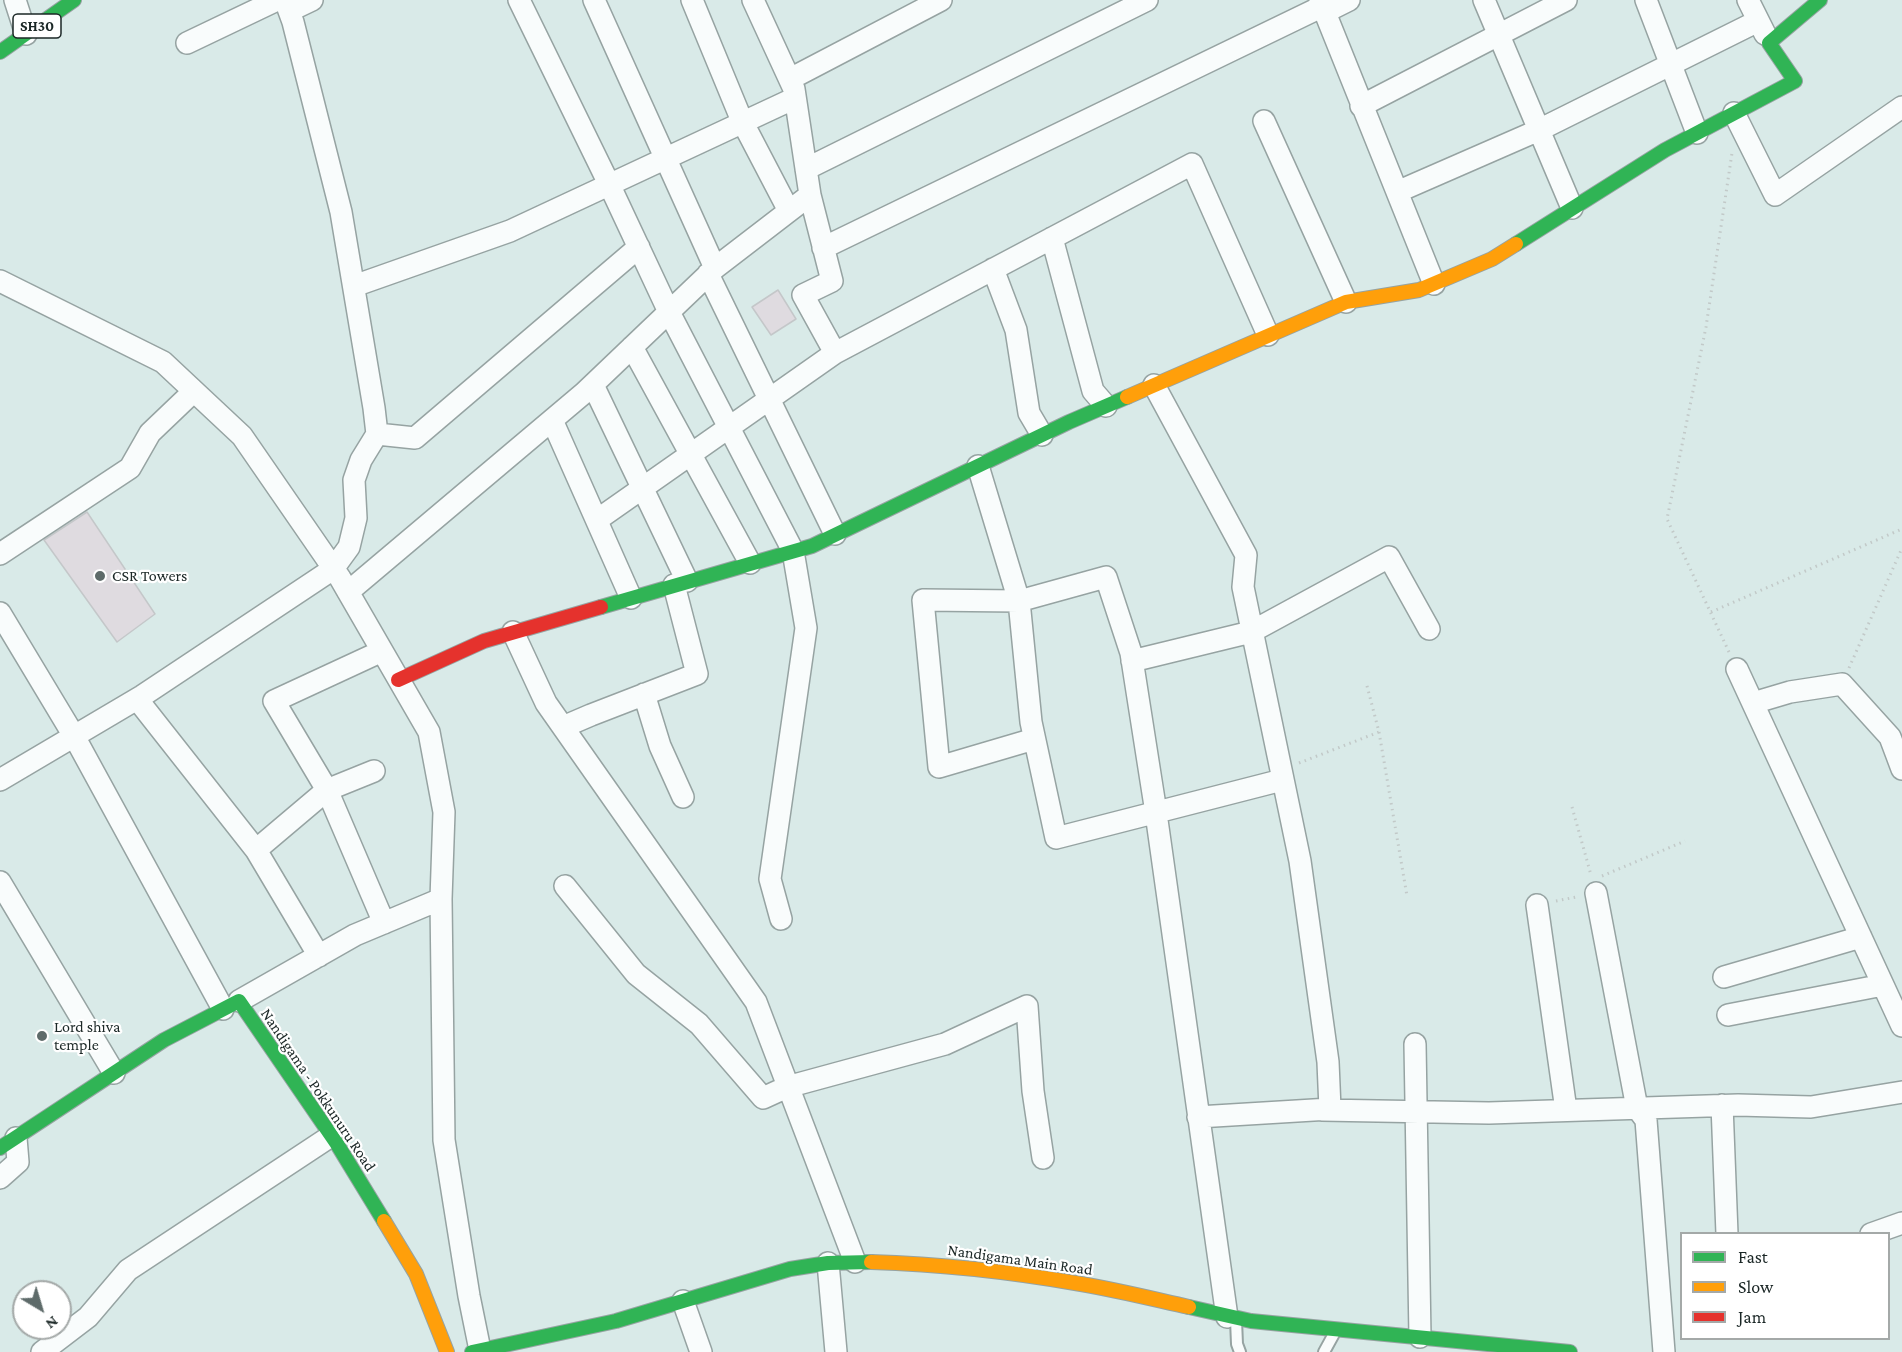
<!DOCTYPE html>
<html>
<head>
<meta charset="utf-8">
<style>
	body { margin:0 }
	#map { position:relative; width:1902px; height:1352px; overflow:hidden; background:#d9eae8; font-family:"Crimson Pro",serif }
	canvas { display:block }
	.legend { position:absolute; left:1680px; top:1232px; width:210px; height:108px; box-sizing:border-box; background:#fff; border:2px solid #a4a9a8; margin:0; padding:8px 10px; list-style:none; font-size:18px; color:#1b2726 }
	.legend li { display:flex; align-items:center; gap:12px; height:30px }
	.legend b { width:30px; border:2px solid #a4a9a8 }
	.north { position:absolute; left:12px; top:1280px; width:60px; height:60px; box-sizing:border-box; background:#fff; border:2px solid #a4a9a8; border-radius:50%; rotate:142deg; font-size:16px; font-weight:700; line-height:24px; text-align:center; color:#1b2726 }
	.north::after { content:''; display:block; margin:auto; width:21px; height:27px; background:#5e6b6a; clip-path:polygon(50% 0,100% 100%,50% 72%,0 100%) }
</style>
</head>
<body>
<div id="map">
<canvas width="1902" height="1352"></canvas>
<ul class="legend">
<li><b style="height:8px;background:#30b455"></b>Fast</li>
<li><b style="height:8px;background:#ff9f0a"></b>Slow</li>
<li><b style="height:8px;background:#e5322d"></b>Jam</li>
</ul>
<div class="north">N</div>
</div>
<script>
const ctx = document.querySelector('canvas').getContext('2d');
ctx.lineJoin = 'round';
function fill(path, color) { ctx.fillStyle = color; ctx.fill(path, 'evenodd'); }
function trace(path, color, width, dash) { ctx.strokeStyle = color; ctx.lineWidth = width; ctx.lineCap = dash ? 'butt' : 'round'; ctx.setLineDash(dash || []); ctx.stroke(path); }
function drawText(font, color, halo, rows, align = 'center') {
  ctx.font = font + ' "Crimson Pro",serif'; ctx.lineWidth = 4.5; ctx.setLineDash([]); ctx.textBaseline = 'middle'; ctx.strokeStyle = halo; ctx.fillStyle = color; for (const [text, x, y, turn = 0] of rows) {
    ctx.save(); ctx.translate(x, y); ctx.rotate((+turn || 0) * Math.PI / 180); ctx.textAlign = isNaN(turn) ? turn : align; if (halo) ctx.strokeText(text, 0, 0); ctx.fillText(text, 0, 0); ctx.restore();
  }
}
const building = new Path2D(`
	M778,290L796,319L771,335L752,307Z
	M87,512L155,614L117,642L44,540Z`);
fill(building, '#dfdbe0');
trace(building, '#c4c7c9', 1.5);
const lane = new Path2D(`
	M1236,1320L1237,1344L1240,1352
	M1324,1352L1335,1332`);
const street = new Path2D(`
	M15,0L26,34
	M519,0L609,184L669,312L793,551L806,628L770,879L781,919
	M594,0L715,268
	M692,0L742,121L789,211
	M1320,0L1434,284
	M1484,0L1572,208
	M1646,0L1697,133
	M1748,0L1765,34
	M289,11L312,0
	M1325,12L1349,0
	M187,43L277,0
	M790,79L941,0
	M1361,106L1566,0
	M1734,113L1775,195L1902,107
	M1264,121L1346,302
	M806,169L1147,0
	M1397,192L1539,130L1758,21
	M810,195L832,281L803,295L835,353
	M1052,238L1093,391L1106,406
	M823,248L1323,6
	M993,269L1016,330L1029,413L1042,435
	M708,274L835,534
	M0,281L163,362L242,436L340,578L429,732L444,812L441,899L444,1140L469,1296L480,1350
	M354,286L510,231L795,98
	M632,347L750,563
	M593,385L687,581
	M1154,385L1246,555L1243,587L1300,861L1328,1062L1330,1109L1198,1117
	M552,420L631,598
	M377,434L415,438L639,247
	M978,466L1019,601L1106,577L1131,653L1155,806L1227,1317
	M597,520L835,353L1192,164L1268,335
	M0,554L130,468L150,433L194,391
	M348,592L584,393L715,268L810,195L794,89L753,0
	M0,613L74,736L223,1009
	M513,632L546,703L756,1002L855,1262
	M382,651L274,701L327,790L384,923
	M1132,661L1251,632L1389,557L1429,629
	M1737,669L1902,1026
	M644,694L660,746L683,797
	M137,699L256,850L319,956
	M1753,703L1790,692L1842,684L1890,737L1902,769
	M563,727L591,715L697,674L674,585
	M1034,739L939,767L923,600L1019,601L1031,722L1056,838L1282,780
	M0,780L142,696L333,569L349,547L356,518L354,480L361,460L377,434L374,408L341,212L293,22L285,0
	M256,850L327,790L374,771
	M0,882L114,1073
	M565,886L636,974L699,1024L763,1098L787,1087L945,1044L1027,1006L1033,1091L1043,1158
	M1596,893L1637,1108L1646,1120L1664,1352
	M1537,905L1566,1110
	M1724,977L1861,937
	M239,1001L355,935L441,899
	M1728,1015L1883,985
	M1415,1044L1420,1337
	M1722,1105L1727,1234
	M1322,1110L1489,1113L1738,1105L1811,1107L1902,1092
	M0,1178L18,1162L16,1138
	M1871,1234L1902,1223
	M828,1263L836,1352
	M683,1301L701,1352
	M42,1352L88,1317L128,1270L331,1136`);
const fast = new Path2D(`
	M0,52L74,0
	M1516,244L1665,150L1795,81L1769,43L1820,0
	M601,607L812,546L1069,422L1127,397
	M0,1148L164,1040L239,1001L337,1144L384,1221
	M1189,1307L1251,1321L1570,1352
	M472,1352L616,1321L790,1269L828,1263L871,1262`);
const slow = new Path2D(`
	M1127,397L1346,302L1419,290L1492,259L1516,244
	M384,1221L416,1274L447,1352
	M871,1262C942,1264 1012,1272 1081,1284C1117,1290 1153,1299 1189,1307`);
const jam = new Path2D(`
	M398,680L484,641L601,607`);
trace(lane, '#96a3a2', 14);
trace(street, '#96a3a2', 24);
trace(fast, '#96a3a2', 16);
trace(slow, '#96a3a2', 16);
trace(jam, '#96a3a2', 16);
trace(new Path2D(`
	M1711,612L1902,529
	M1729,652L1667,519L1706,327L1732,153
	M1849,668L1902,548
	M1379,732L1407,896
	M1299,763L1379,732L1366,682
	M1572,807L1591,875
	M1602,876L1685,841
	M1556,901L1576,897`), '#c2c9c8', 3, [1.5, 4.5]);
trace(lane, '#f9fcfc', 10);
trace(street, '#f9fcfc', 21);
trace(fast, '#30b455', 14);
trace(slow, '#ff9f0a', 14);
trace(jam, '#e5322d', 14);
for (const [x, y, r, color] of [
	[100,576,6,"#5e6b6a"],
	[42,1036,6,"#5e6b6a"]
]) { const dot = new Path2D(); dot.arc(x, y, r, 0, 2 * Math.PI); ctx.fillStyle = color; ctx.fill(dot); trace(dot, '#fff', 2); }
for (const [x, y, w] of [
	[37,26,48]
]) { const box = new Path2D(); box.roundRect(x - w / 2, y - 12, w, 24, 4.5); ctx.fillStyle = '#fff'; ctx.fill(box); trace(box, '#1b2726', 1.5); }
drawText('bold 15px', '#1b2726', null, [
	["SH30",37,26]
]);
drawText('16px', '#1b2726', '#fff', [
	["CSR Towers",112,576],
	["Lord shiva",54,1027],
	["temple",54,1045]
], 'left');
drawText('16px', '#1b2726', '#fff', [
	["Nandigama - Pokkunuru Road",318,1090,56],
	["Nandigama Main Road",1020,1260,8]
]);
</script>
</body>
</html>
